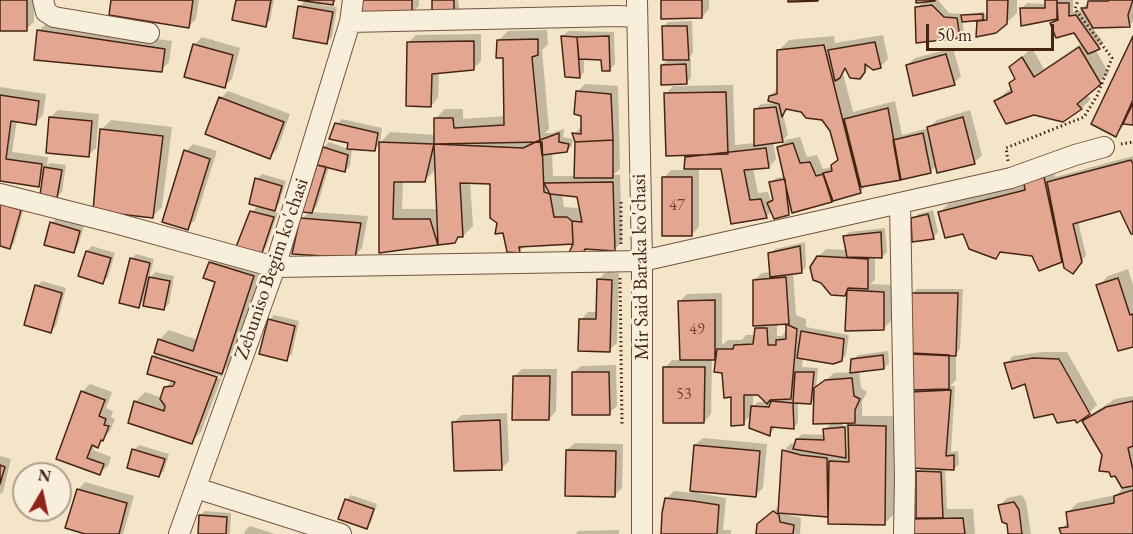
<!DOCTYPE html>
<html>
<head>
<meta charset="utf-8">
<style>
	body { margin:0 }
	#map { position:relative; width:1133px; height:534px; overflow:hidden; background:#f4e5c9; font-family:"EB Garamond",serif }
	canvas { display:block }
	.north { position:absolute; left:12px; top:462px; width:60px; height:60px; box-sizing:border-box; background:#f8eedc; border:2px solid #b19d8c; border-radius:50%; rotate:9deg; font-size:16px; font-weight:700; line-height:24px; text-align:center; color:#462413 }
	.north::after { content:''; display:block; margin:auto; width:21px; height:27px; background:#8f2418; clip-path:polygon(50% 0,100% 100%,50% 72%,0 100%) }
	.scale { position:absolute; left:926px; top:24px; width:128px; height:27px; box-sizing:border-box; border:3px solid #462413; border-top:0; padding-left:8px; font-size:18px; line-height:21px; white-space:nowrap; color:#462413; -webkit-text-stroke:4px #f8eedc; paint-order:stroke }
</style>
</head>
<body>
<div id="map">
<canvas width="1133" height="534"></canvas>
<div class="north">N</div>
<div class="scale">50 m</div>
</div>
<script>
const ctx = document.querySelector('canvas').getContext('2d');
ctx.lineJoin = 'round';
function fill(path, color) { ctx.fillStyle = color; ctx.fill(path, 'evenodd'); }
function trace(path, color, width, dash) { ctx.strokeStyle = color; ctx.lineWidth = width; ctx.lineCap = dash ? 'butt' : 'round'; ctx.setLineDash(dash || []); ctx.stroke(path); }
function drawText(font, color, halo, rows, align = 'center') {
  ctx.font = font + ' "EB Garamond",serif'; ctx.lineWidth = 6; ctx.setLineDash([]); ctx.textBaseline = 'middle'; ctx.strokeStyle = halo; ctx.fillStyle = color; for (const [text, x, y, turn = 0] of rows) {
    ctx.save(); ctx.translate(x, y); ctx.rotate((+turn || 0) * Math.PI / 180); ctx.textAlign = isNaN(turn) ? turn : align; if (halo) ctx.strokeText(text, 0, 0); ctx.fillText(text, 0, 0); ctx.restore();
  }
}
fill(new Path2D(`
	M0,0H34V22L26,29H0Z
	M112,0H199L196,19L189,26Z
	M238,0H274L270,20L265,25Z
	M306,0H336L333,3L322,2L321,5L337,7L332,37L327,42L299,7Z
	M363,0H419V6L411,13Z
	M433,0H458L459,8L454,13Z
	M662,0H709V9L702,17Z
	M918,0H938L949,13L961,14L962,17L965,14L984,12L985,15L988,12L989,0H1017V13L1006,23L978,22L982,18L962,20L964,32L959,37L917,8L924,1Z
	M1046,0H1073V12L1083,10L1082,8L1091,0H1133V22L1129,25L1092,27L1104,43L1095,49L1109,73L1086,94L1091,99L1082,108L1063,120L996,102L1006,92L1012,88L1011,83L1016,78L1010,67L1032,48L1044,69L1082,43L1075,32L1052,23L1057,18L1022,24V8L1027,3L1046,4Z
	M692,21L693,53L686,60H691V78L686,83L662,65L669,59L663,27L668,22Z
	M46,24L172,41L169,62L161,70L38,31Z
	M547,30L548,44L542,50L549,129L545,133H552L564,129L563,137L573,139L572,146L567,151L552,152L553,176H576V142L574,134L582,126L583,115L577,92L585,84L618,86L620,169L613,175H620L622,242L614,250L588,248L582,254L575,242L526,245L519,252L499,222L491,183L470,182L473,226L463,236H460L454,242L381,251L380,143L374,150L352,148L350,166L345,171L329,167L317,206L311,212L368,216L362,248L355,256L302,219L310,211H304L324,147L329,142L348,149L349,142L337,124L342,119L382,128L380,143L390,132L436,135L435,119L445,109H463V119L506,116L504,56L498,41L508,31ZM437,168L438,209H402L403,181H424ZM562,194L579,196L581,211L577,208L564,207Z
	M568,31L614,32L615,64L610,69L602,58H584V72L580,77L563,36Z
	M481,34V61L473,69L439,72L438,98L431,106L408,43L416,35Z
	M883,35L888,59L880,67L870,66L860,77L847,68L843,73L853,112L895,101L902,135L929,128L937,120L970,110L982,155L974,163L937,165L930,172L868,184L860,192L831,200L793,209L788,213L772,211L766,217L732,222L722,167H699V227L692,234L664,178L671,170H686L687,157L690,154L666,94L673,86L733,85L735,145L755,143L756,109L761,104L779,103L770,96L779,87V50L789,40L834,36L835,43ZM789,108L802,110L822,118L831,131L839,159L831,167L823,169L817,155L807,157L800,137L785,140H786L779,147L786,176L776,178L771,183L774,198L771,201L768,192L758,193L753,168L769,167L776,159L773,142L783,140L788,135L783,114Z
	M202,37L240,48L232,79L224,86L194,45Z
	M1133,40V123L1125,122L1123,127L1115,135Z
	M953,48L961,76L954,83L907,65L915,58Z
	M0,87L46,94L43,115L35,123L17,120L12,152L48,157L47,166L50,163L66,165L62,192L57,196L44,179L38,185L0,180Z
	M228,91L290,114L277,150L269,157L221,98Z
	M58,110L99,114L96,148L88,156L51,117Z
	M111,120L172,127L162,207L152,217L101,130Z
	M193,144L217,151L195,220L187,228L186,151Z
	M1133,156V232L1121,210L1078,221L1086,255L1078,267L1064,258L1061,261L1033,254L1003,250L996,257L964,233L940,212L950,202L1025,184L1054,168L1055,177Z
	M262,174L286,181L279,204L273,211L278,213L266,247L261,252L252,212L259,205L257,179Z
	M0,203L25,205L14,243L9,248L0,245Z
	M933,210L938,232L934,237L913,219L918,214Z
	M57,218L84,226L78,246L73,251L52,223Z
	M885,228L887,252L882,257H875V280L870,284L891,285V321L883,329L849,290L845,295L818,257L826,249L847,250L844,237L849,232Z
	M805,242L806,267L801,272L793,273L796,315L806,319V327L849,335L846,355L841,360L803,358L802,367L818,368L816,388L834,373L852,372V360L858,355L888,351L889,363L884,368L859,370L861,388L867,392L862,401V416H895L894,514L884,524L829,513L827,516L785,512L784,514L801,518L800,534H758L767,516L780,506L784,451L791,443L796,445L797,439L802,434L825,435V430L832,422L815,398L810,403L798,402V423L793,428L775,426L774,429L770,434L752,414L743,423L724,371L717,359H712L711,414L704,422L665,368L672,360H681L680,301L687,294L722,293V345L728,340H742L746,335H756V329L761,324L754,280L762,273L771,272L770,254L775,249ZM777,323H788L787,330L782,336H777ZM753,393H759L776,398L772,402H758L753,406ZM843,420H846L847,452H844Z
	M92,246L115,253L108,277L103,282L87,251Z
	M220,253L263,266L232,363L225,369L222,377L157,356V359L221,379L201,432L191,442L135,402L145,392L162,398L165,388L173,380L153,356L158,352L159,340L169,330L198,340L217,281L210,263Z
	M136,254L154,259L149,279L155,272L174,276L169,304L164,309L146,299L138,306L131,259Z
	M1128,269L1133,285V346L1098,286L1108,276Z
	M606,272L619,273L617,343L609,350L581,320L588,312H597L598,280Z
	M42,281L66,288L56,326L51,331L37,286Z
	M917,289H963L960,349L956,354V380L950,386H955L951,452L958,451L959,464L954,469L945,468L947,509H973L975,534H913L912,520L918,514V472L922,467L911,392L915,389L912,294Z
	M274,315L299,321L292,354L287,359L269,320Z
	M1042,352H1067L1097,405L1089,413L1078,421L1076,418L1054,412L1006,364L1013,356Z
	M616,365L617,406L609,413L573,373L581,366Z
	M522,369H557L556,411L549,419L515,376Z
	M90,384L112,392L106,408L113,411L111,417L115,419L110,431L97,446L95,445L93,450L111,457L108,466L100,473L58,458L82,392Z
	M1133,396V534H1062L1061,529L1069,521L1068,513L1077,503L1116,495L1123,488L1116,474L1103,455L1084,421L1092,414L1115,399Z
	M507,413L509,461L501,469L454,422L462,415Z
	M703,438L767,444L763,488L755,496L699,491L698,493L726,498L723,530H731V534H662L666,499L674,491L691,493L695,445Z
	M575,443L623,444L622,488L614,496L567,450Z
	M139,445L169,454L164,471L159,476L134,450Z
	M0,456L11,459L3,492L0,494Z
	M85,482L134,496L123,534H90L78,490Z
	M351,495L377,504L371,522L366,527L346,500Z
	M1022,495L1026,502L1031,534H1009V523L999,506L1007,498Z
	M205,511L231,513L230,534H199L200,516Z
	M250,526L275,534H244L245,531Z
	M619,530V534H576L578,531Z`), '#0003');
const building = new Path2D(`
	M0,0H27V31H0Z
	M111,0H193L189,28L109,15Z
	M236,0H271L266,27L232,20Z
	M298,0H334L333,5Z
	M361,0H412V15L361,13Z
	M432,0H454V14L432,15Z
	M661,0H702V18L661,19Z
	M788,0H818V1L788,2Z
	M916,0H935V1L916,3Z
	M987,0H1008L1007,24L996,33L976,37L977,21L987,20Z
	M1045,0H1057V19L1021,26L1020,8H1045Z
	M1108,0H1133L1128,15L1130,27L1093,28L1081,8H1087L1088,1H1108Z
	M1057,3H1069V16L1076,15L1100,49L1088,54L1074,33L1056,38L1050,23L1058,20Z
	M932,5L944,17L957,18L960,38L916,43L915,7Z
	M298,6L333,12L327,44L293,38Z
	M983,14V20L962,22L961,15Z
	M662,26H687L689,60H663Z
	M37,30L165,49L162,72L34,60Z
	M561,36L577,37L580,78L565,77Z
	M609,36L610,71H602L601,60L579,59L577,37Z
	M1133,36V100L1116,137L1091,124Z
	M538,39V55L532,57L540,140L523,148L434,144V118H453L454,128L504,125L503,58H496L497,40Z
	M474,41V70L432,74L431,107L406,106L407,42Z
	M875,42L881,68L873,70L865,64V72L860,79L850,78L845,68L840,78L835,81L828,50Z
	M193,44L233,55L225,88L184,77Z
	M824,45L861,193L833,201L823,173L832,171L831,165L838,160L830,131L822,120L806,118L801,112L786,109L782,117L779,104L768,101L769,96L777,94V50Z
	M1079,47L1101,84L1077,104L1082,109L1063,122L1034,115L1006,124L994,101L1012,92L1009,83L1015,79L1009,67L1022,57L1034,77Z
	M946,54L955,85L913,96L906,65Z
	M686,64L687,84L661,85V65Z
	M576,91L611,94L613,140L575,142L572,133L581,134V116L574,114Z
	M726,92L728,154L666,156L664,93Z
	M0,95L39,101L36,125L11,121L6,159L42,164L39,187L0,181Z
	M219,97L284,122L270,159L205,134Z
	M1133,103V125L1123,124Z
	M776,107L783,142L754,146V109Z
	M888,108L901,180L861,187L844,119Z
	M49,117L92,121L89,157L46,153Z
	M963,117L975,164L937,173L927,127Z
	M335,123L378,133L375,151L347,149L348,143L329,139Z
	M100,129L163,136L153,218L93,211Z
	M559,133V142L569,144L567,152L542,155L540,140Z
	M923,133L931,173L900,180L893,140Z
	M613,140V178H574L575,142Z
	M379,142L434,144L425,182H394L393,219H430L438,245L379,253Z
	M542,142L544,192L550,194L554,217H567L572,221L573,244L519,247L520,253L507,252L503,233L495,234L497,223L490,218V184L460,183L463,237H458L455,243L438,245L434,144Z
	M793,143L800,163L810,162L816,176L823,174L832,202L792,213L777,147Z
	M323,147L348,155L345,172L317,165Z
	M766,148L769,168L744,170L750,200L761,199L767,218L731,224L721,169H684L685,157Z
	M184,150L210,159L188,230L162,222Z
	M1131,160L1133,164V234H1131L1120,211L1073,224L1082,262L1073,274L1064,268L1047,182Z
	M317,165L326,167L312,213L302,212Z
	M44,167L62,170L57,198L40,195Z
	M662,177H692V236H662Z
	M1044,177L1062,262L1039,271L1032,256L1000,252L996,259L969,249L963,234L945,238L938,212L1025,190L1024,183Z
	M255,178L282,186L275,211L249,204Z
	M785,179L789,215L774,219L767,203L773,200L769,182Z
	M613,182L615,251L585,249L582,256L568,255L573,244L572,221L582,222L577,197L550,194L544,183Z
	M0,204L21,210L10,249L0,246Z
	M250,211L274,217L262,253L236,247Z
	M928,214L934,239L912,242L911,218Z
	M300,218L361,223L355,258L292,254Z
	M50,222L80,231L74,253L44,245Z
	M881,232L882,258L847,257L843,236Z
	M800,246L802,273L770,277L768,253Z
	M86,251L111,258L103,284L78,276Z
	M817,256L868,259V289L848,288L845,296L831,295L821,283L813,280L810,267Z
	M130,258L150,263L139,308L119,303Z
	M209,262L254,276L222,374L154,353L158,339L193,351L215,282L203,278Z
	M149,277L170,281L164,310L143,306Z
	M786,277L789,324L753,326V280Z
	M1118,278L1130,315L1133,314V347L1118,351L1096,285Z
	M597,279L612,280L610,352L578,351L579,319H596Z
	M35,285L62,293L51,333L24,325Z
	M847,290L884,292V330L845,331Z
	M910,293H958L956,356L911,354Z
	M715,300V360H680L678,301Z
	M268,319L295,326L287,361L259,354Z
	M786,324L797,329L791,399L770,400L767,404L758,395H744V425L731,426V397L724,398L722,373L714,372L717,349H733L734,345L753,344L755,328H767L768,345H776V340L786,339Z
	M801,331L844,339L842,361L833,364L797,358Z
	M911,353L949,355V389L911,390Z
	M883,355L884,369L850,373L851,359Z
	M152,356L217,377L192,444L128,423L134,401L164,411L165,406L160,399L164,387L173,386L175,382L147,374Z
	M1033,358L1059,359L1090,414L1077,423L1075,420L1057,423L1053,414L1034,418L1025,384L1012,389L1004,363Z
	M663,367H705L704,423H663Z
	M572,372H609L610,415H572Z
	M795,372H814L811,404L793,403Z
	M513,376H550L549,420H512Z
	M852,378L854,396L860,399L855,410V423L813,424L814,388L825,380Z
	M951,390L946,456L954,455V470L911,468L910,392Z
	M81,391L105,400L99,416L106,419L104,425L109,426L103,441L101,440L98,448L92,445L87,458L104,464L100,475L56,459Z
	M771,401L793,403L794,429L771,427L770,436L749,428L751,406L769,407Z
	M1133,401V446L1128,448L1133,470V486L1122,488L1115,476L1111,477L1109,472L1099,471L1102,455L1082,421L1106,407Z
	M500,420L502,470L454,471L452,422Z
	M848,425L886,426L885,525L828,524L829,461L849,462Z
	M845,427L846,458L793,449L796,439L824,440L823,429Z
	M694,445L760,451L756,497L690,491Z
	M132,449L165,459L159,477L127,468Z
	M566,450L616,451L615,497L565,496Z
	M782,450L801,455L827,458L828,517L778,513Z
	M0,465L5,467L0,484Z
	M916,471L941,472L943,518H916Z
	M77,489L127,503L119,534H85L65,528Z
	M1133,490V534H1061L1059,528L1068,527L1066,512L1114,503V496Z
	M665,498L693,501L719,505L717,534H661L662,513Z
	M345,499L374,509L367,529L338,519Z
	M1014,502L1019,510L1022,534H1008L1007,524L1002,522L998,505Z
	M773,511L779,515L780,522L794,525L793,534H756L757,524Z
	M199,515L227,517L226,534H198Z
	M963,518L965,534H911V519Z`);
fill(building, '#e3a691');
trace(building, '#462413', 1.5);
const minor = new Path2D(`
	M43,0L46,12L54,17L149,33
	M637,0L642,261V534
	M350,22L617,16L637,17
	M0,194L115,223L275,267L642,261L1011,178L1075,155L1104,147
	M900,203L905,478L904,534
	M196,488L341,534
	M179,534L275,267L350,22L353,0`);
trace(minor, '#725440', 22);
trace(new Path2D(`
	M1121,144L1133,142
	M1008,161L1006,148L1084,117L1097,96L1112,58L1075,9L1078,0
	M621,244V200
	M620,278L622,424`), '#462413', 3, [1.5, 3]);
trace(minor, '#f8eedc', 20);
drawText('16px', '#6d4432', null, [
	["47",677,206],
	["49",697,330],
	["53",684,395]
]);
drawText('20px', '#462413', '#f8eedc', [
	["Mir Said Baraka ko'chasi",641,267,-91],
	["Zebuniso Begim ko'chasi",272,269,-71]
]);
</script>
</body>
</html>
